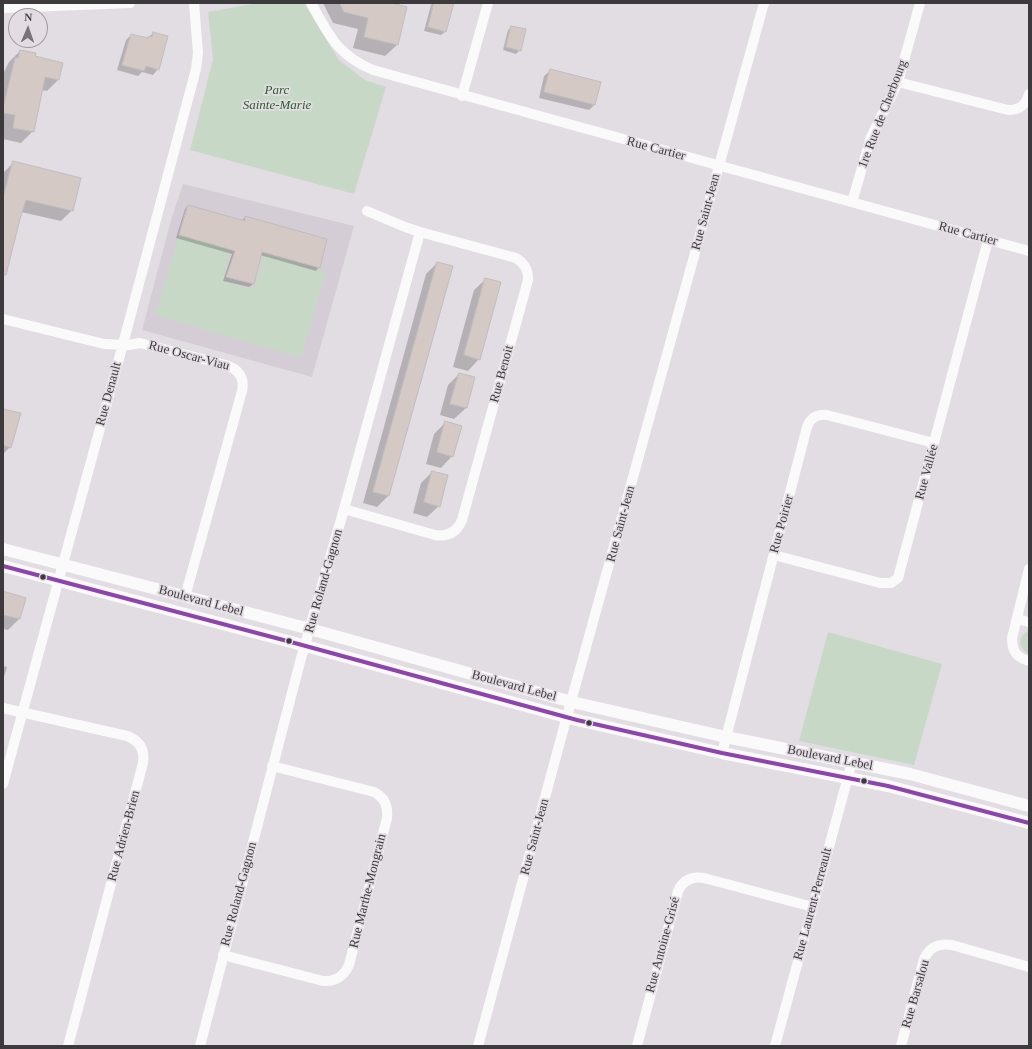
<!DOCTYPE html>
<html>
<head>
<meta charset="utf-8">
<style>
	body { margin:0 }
	#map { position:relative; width:1032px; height:1049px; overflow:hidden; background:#e2dde2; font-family:"Times New Roman",serif }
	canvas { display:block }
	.frame { position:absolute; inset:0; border:4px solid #3d3a3d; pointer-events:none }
	.north { position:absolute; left:8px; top:8px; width:40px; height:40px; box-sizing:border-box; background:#e3dce3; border:1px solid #a19ba1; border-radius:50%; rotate:2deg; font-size:11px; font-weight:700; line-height:16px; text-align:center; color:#3d3a3d }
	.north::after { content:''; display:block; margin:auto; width:14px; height:18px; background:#777377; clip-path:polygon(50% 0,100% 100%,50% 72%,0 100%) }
</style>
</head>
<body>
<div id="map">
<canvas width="1032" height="1049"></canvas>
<div class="frame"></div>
<div class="north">N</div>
</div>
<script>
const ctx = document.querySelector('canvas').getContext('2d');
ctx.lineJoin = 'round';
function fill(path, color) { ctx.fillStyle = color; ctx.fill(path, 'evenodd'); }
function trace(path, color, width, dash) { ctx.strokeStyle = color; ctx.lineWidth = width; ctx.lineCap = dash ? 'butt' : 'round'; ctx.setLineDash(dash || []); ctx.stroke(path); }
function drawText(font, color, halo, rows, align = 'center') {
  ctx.font = font + ' "Times New Roman",serif'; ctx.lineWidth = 3.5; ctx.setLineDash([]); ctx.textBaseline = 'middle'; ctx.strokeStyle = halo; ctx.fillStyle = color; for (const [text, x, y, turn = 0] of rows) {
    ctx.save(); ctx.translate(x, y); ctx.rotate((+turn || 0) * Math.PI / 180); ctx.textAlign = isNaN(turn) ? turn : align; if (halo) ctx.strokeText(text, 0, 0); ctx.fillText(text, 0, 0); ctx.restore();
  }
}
fill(new Path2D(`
	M183,184L354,226L312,377L142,330L171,220Z`), '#d5cdd5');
fill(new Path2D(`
	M258,3H304L339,60L365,80L386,87L354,194L190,150L213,59L208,12Z
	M179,235L231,250L223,280L254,289L264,254L326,272L301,358L155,315Z
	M1029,631V654C1018,649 1017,635 1029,631Z
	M828,632L942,664L914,765L799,741Z`), '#c7d9c6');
fill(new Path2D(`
	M323,3H387L406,7L397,45L385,56L353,48L358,29L333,23Z
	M433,3H452L446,31L441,35L424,31L431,5Z
	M512,27L520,50L516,54L503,50L508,30Z
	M153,33L158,69L153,75L142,72L138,76L117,70L126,40L131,35L147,39Z
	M20,51L58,80L47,91L41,90L33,131L21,143L3,139L4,126H3V74L9,62Z
	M550,71L594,105L589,110L539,98L544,76Z
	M14,162L72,210L61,221L21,212L3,265V173Z
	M189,206L242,221L245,217L319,267L316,271L260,255L253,284L249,287L223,281L232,254L176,238L185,209Z
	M437,263L388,496L377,507L363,503L426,274Z
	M486,279L479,359L468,371L453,367L474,290Z
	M459,374L474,378L466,408L454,419L440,415L448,385Z
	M3,410L10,447L3,454Z
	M446,422L452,456L441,468L426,464L434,434Z
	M432,472L439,506L427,517L413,513L421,483Z
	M3,592L25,598L19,619L8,630L3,629Z
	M3,666L7,667L3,680Z`), '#0003');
const building = new Path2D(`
	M340,3H392L407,7L398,45L364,37L368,18L344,12Z
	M434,3H454L446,32L428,27Z
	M511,26L526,29L521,51L506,47Z
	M153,32L168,36L159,70L146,66L144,71L122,65L131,34L148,38L149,36L152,37Z
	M20,50L36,53L35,56L63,63L59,80L45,77L34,132L13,128L15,115L3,113V108L15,58H18Z
	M550,69L601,82L595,105L544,92Z
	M13,161L81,178L73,211L26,200L20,219L6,275H3V198Z
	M188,205L245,221V216L327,239L320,268L262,252L254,284L226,277L235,251L179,235Z
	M437,262L453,266L389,496L373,492Z
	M485,278L501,282L480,360L464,355Z
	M459,373L475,377L467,408L450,404Z
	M3,409L21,413L11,448L3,445Z
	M445,421L462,426L453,457L437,452Z
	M432,471L448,475L440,507L424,502Z
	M3,591L26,598L20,619L3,615Z`);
fill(building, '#d4c9c5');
trace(building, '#c0bdbe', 1);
trace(new Path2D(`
	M311,3C329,35 337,55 373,70L1029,251
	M3,8L130,3
	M898,82L1008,110C1020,110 1026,105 1029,94
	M462,96L488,3
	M852,202L871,137L898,82L920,3
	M3,319L104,344L129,345L140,343L226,365C238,369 245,377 242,391L185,597
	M344,509L435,535C448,537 457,532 462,520L528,280C529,271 524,263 516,258L420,232L405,227L367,211
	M774,555L880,583H891L898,578L988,240
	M1029,569L1012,638C1012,651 1016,657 1029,661
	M1017,619L1029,622
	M3,708L127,736C140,741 145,750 143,763L68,1046
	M722,753L807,427C811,417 817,414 827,415L934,443
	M3,784L123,344L196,69L198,53L194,3
	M223,955L323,981C335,982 344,976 349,965L387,818C388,806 385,798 374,792L272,766
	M200,1046L300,662L344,509L420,232
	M478,1046L564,727L764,3
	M637,1046L678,891C683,880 692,876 704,878L813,907
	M775,1046L852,762
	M901,1046L924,959C930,947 938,943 952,945L1029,967`), '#fbfafb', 10);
trace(new Path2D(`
	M3,549L310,629L572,702L726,737L910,774L1029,806
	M3,566L291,642L577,720L722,753L888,786L1029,823`), '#fbfafb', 12);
trace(new Path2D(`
	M3,566L291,642L577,720L722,753L888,786L1029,823`), '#8e44ad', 4);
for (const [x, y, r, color] of [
	[43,577,3.5,"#3d3a3d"],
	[289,641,3.5,"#3d3a3d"],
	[589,723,3.5,"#3d3a3d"],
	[864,781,3.5,"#3d3a3d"]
]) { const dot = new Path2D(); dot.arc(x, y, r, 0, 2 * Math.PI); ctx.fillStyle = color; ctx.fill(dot); trace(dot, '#e3dce3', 1.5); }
drawText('italic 13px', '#29602a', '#e3dce3', [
	["Parc",277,91],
	["Sainte-Marie",277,106]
]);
drawText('13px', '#3d3a3d', '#e3dce3', [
	["1re Rue de Cherbourg",883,114,-69],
	["Rue Cartier",656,149,15],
	["Rue Saint-Jean",706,212,-75],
	["Rue Cartier",968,234,15],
	["Rue Oscar-Viau",189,356,15],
	["Rue Benoit",502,374,-75],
	["Rue Denault",109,394,-75],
	["Rue Vallée",927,472,-75],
	["Rue Saint-Jean",621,524,-75],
	["Rue Poirier",782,524,-75],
	["Rue Roland-Gagnon",324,581,-74],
	["Boulevard Lebel",201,601,15],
	["Boulevard Lebel",514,686,15],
	["Boulevard Lebel",830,758,11],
	["Rue Adrien-Brien",124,836,-75],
	["Rue Saint-Jean",535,837,-75],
	["Rue Marthe-Mongrain",368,891,-76],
	["Rue Roland-Gagnon",239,894,-75],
	["Rue Laurent-Perreault",813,904,-75],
	["Rue Antoine-Grisé",663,945,-75],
	["Rue Barsalou",916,994,-74]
]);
</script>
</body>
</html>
